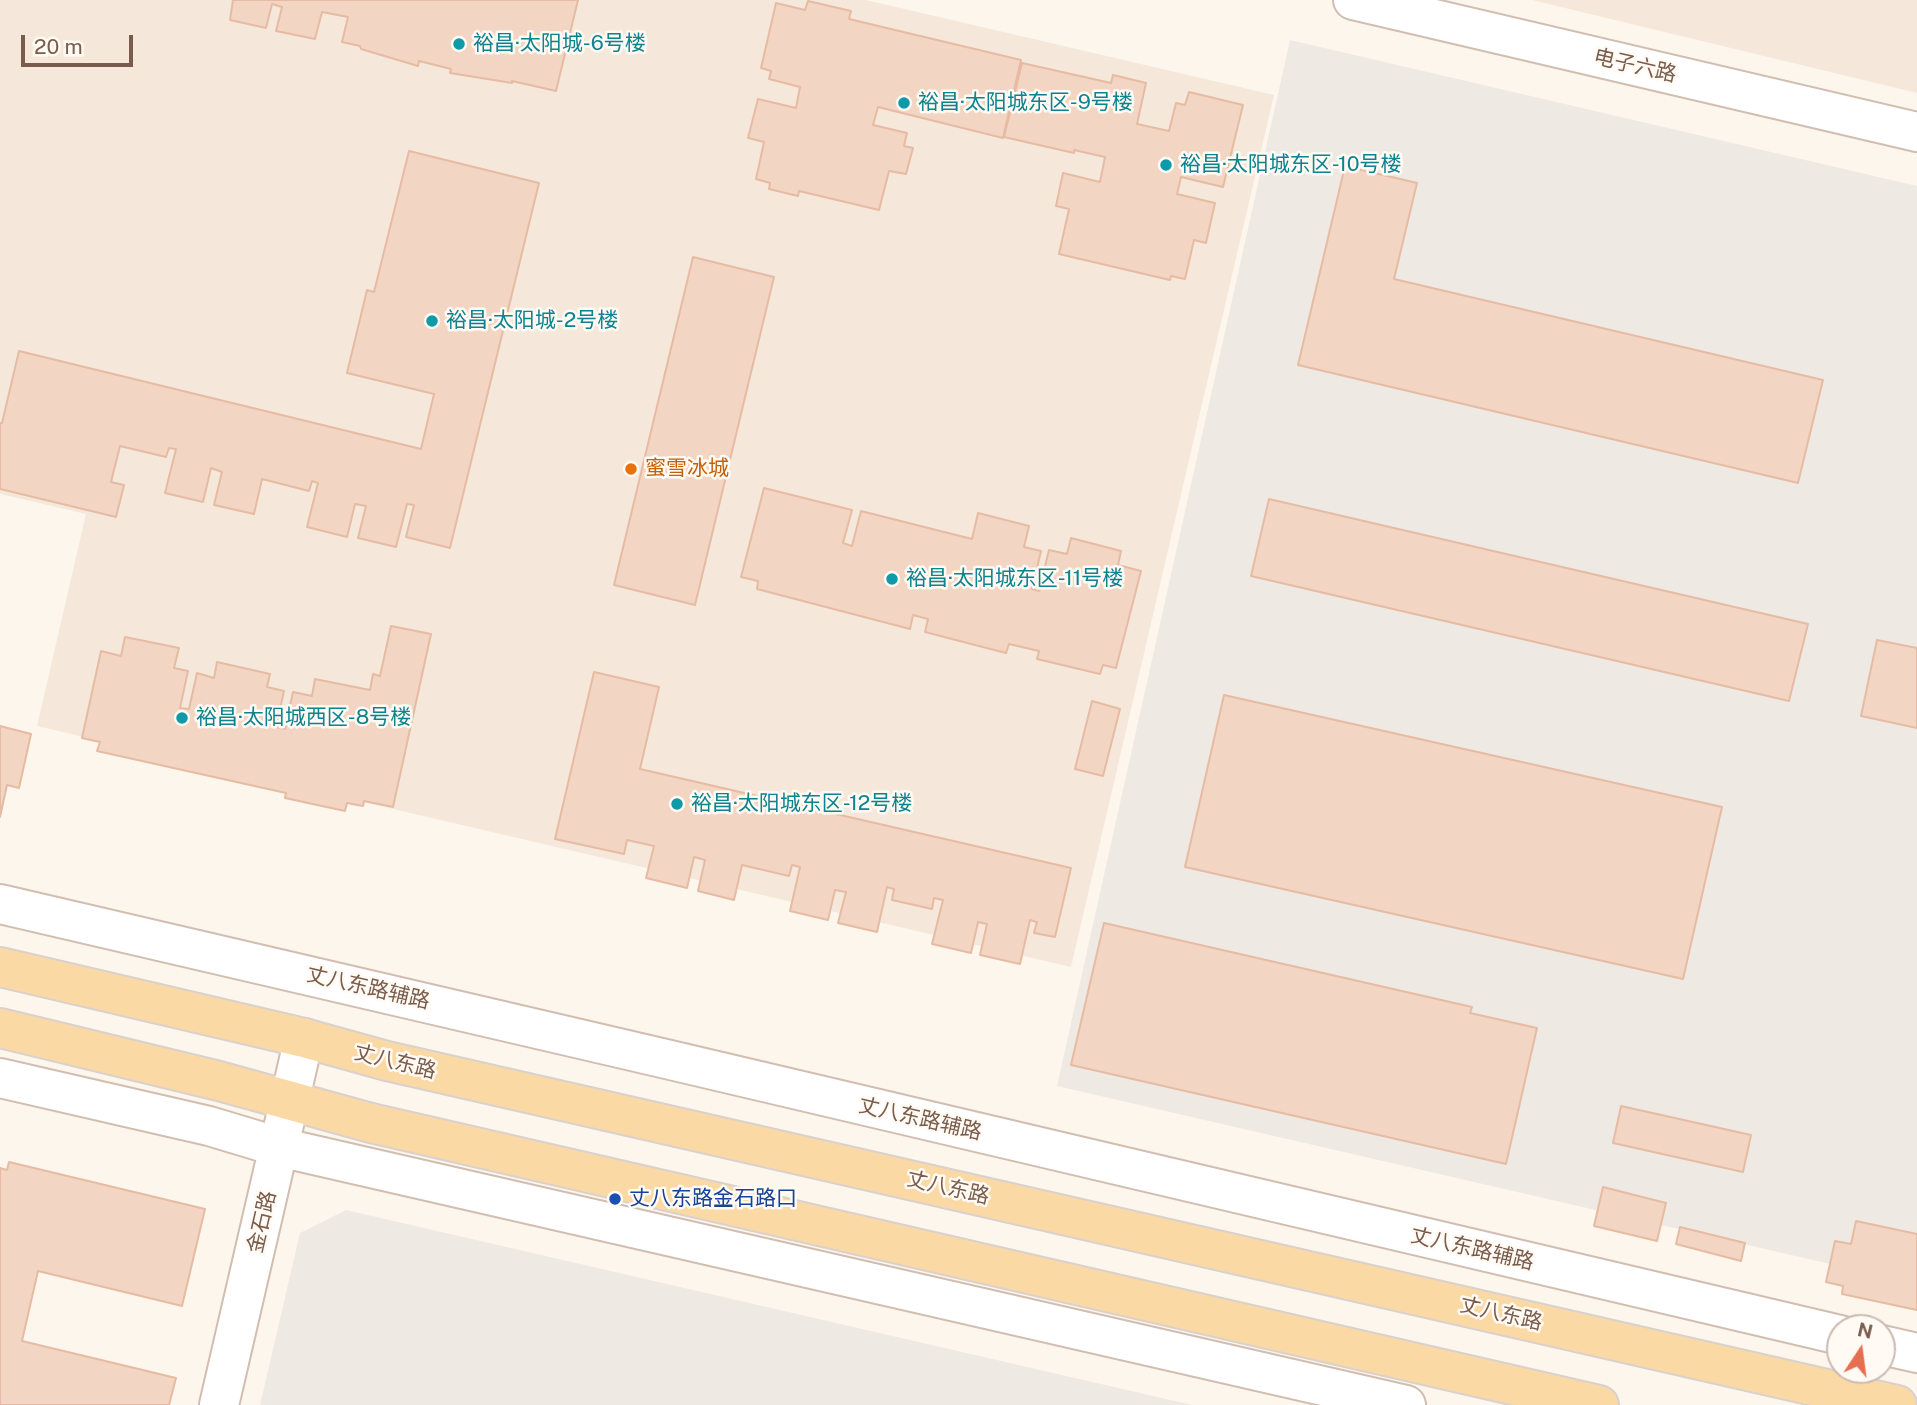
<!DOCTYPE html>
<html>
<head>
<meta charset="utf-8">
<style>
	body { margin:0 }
	#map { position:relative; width:1917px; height:1405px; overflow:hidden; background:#fdf6ec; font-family:"Public Sans",sans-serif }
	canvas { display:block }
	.north { position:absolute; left:1826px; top:1314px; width:70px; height:70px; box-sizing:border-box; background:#fffaf3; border:2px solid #cabbb1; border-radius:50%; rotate:13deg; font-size:19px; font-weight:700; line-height:28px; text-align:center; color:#7a5c4d }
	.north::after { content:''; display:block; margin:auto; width:24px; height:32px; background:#e76f51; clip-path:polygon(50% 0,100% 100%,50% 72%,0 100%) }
	.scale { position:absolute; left:21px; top:35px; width:112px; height:32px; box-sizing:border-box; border:4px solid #7a5c4d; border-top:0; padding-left:9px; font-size:21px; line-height:24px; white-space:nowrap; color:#7a5c4d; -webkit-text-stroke:5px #fffaf3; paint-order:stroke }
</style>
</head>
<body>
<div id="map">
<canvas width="1917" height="1405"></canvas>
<div class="north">N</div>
<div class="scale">20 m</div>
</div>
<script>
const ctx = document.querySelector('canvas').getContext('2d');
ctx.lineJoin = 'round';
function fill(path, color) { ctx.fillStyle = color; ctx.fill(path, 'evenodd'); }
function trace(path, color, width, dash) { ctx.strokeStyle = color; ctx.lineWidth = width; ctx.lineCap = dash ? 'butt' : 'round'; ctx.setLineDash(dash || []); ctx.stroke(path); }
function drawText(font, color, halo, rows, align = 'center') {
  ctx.font = font + ' "Public Sans","Noto Sans SC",sans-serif'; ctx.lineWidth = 5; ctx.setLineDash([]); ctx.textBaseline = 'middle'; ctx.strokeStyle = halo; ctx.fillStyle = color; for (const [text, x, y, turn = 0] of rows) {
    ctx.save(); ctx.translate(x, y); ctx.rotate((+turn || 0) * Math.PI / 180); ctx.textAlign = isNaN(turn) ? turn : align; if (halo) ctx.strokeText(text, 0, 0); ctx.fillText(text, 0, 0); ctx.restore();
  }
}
fill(new Path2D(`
	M0,0H866L1274,95L1071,967L37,726L86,514L0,494Z
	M1532,0H1917V93Z`), '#f5e8da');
fill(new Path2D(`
	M1290,40L1917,186V1284L1057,1086Z
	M346,1210L1192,1405H260L300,1233Z`), '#efe9e4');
const building = new Path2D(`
	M233,0H578L556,91L512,81V83L450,73L451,69L419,61L418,66L361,49L360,46L342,42L348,17L322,12L315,39L276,31L282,7L272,4L266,28L230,20Z
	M808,1L851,11L849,19L1021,60L1003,138L878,107L873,125L907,133L904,146L913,148L906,174L889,171L879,210L799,191L798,196L769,189L770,183L756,179L764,142L748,138L758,99L796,108L800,87L769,79L771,71L761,68L776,3L805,10Z
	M1022,63L1111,83L1113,75L1146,83L1137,124L1169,131L1176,103L1185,105L1189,92L1243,105L1223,187L1181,177L1177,194L1215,203L1206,243L1194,240L1185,279L1171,276L1170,280L1059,254L1069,209L1056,206L1063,173L1100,182L1105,157L1074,150V153L1004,137Z
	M409,151L539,183L450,548L406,537L414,505L407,504L396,547L358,538L366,506L355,504L347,537L307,527L318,483L312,481L309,491L262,479L254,514L214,505L222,472L211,468L203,502L165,493L176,449L169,448L166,457L120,446L111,482L124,485L116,517L0,489V423H2L19,351L421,449L434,394L347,373L367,290L374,292Z
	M1345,166L1417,183L1394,279L1823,380L1798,483L1298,365Z
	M693,257L774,277L695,605L614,585Z
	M764,488L852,510L843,543L852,546L861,511L972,539L978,513L1029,526L1024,547L1041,551L1032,589L1039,591L1049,550L1067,554L1071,538L1121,551L1118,565L1141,571L1116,668L1103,665L1100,674L1037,659L1039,651L1009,644L1006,653L925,632L928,619L913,615L910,629L757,589L758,581L741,577Z
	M1269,499L1808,624L1789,701L1251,576Z
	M391,626L431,634L393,807L364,801L363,806L347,803L345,811L285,798L286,793L97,751L100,742L82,738L101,651L121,656L125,637L179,648L174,668L188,671L180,708L189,709L197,673L214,678L217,662L270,674L267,687L284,691L276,727L285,729L293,692L312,696L315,679L370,690L373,674L380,676Z
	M1877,640L1917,648V728L1861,716Z
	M594,672L659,687L640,769L1071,868L1055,937L1034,933L1037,922L1030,920L1020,964L980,955L987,924L978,922L971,953L932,944L943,900L934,898L932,909L892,900L894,889L887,887L877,932L838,923L846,892L835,890L828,920L790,911L800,867L792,865L789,876L742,865L734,900L698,891L705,860L694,857L687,888L646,878L654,846L627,840L624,854L555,839Z
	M1224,695L1722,807L1683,979L1185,867Z
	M1092,701L1120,709L1103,776L1075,769Z
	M0,726L31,734L19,788L7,785L0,817Z
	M1104,923L1472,1007L1470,1013L1537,1028L1506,1164L1071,1065Z
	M1621,1106L1751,1135L1743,1172L1613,1143Z
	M9,1162L205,1209L182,1306L38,1271L22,1341L176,1378L169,1405H0V1168L7,1170Z
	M1603,1187L1666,1203L1657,1241L1594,1226Z
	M1856,1221L1917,1234V1310L1842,1294L1843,1286L1826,1282L1835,1241L1851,1244Z
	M1680,1227L1745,1243L1741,1261L1676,1244Z`);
fill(building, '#f3d5c3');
trace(building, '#e6bba3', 2);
const minor = new Path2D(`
	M1353,0L1917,132
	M0,904C614,1045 1226,1192 1840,1335
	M0,1078L209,1126L279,1147L1406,1405
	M1882,1345L1917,1353
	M219,1405L304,1038`);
const major = new Path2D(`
	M0,967L304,1038L387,1061L1897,1405
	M0,1028L219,1081L371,1123L1599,1405`);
trace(minor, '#d1beb0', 42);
trace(major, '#dad1cd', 42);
trace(minor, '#fff', 38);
trace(major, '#fbd9a5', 38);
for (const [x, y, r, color] of [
	[459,44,7,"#0f9aa8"],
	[904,103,7,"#0f9aa8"],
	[1166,165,7,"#0f9aa8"],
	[432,321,7,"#0f9aa8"],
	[631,469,7,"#e8710a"],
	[892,579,7,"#0f9aa8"],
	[182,718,7,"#0f9aa8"],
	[677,804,7,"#0f9aa8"],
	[615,1199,7,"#1a4fb4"]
]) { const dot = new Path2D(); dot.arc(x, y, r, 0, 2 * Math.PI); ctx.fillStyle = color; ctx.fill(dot); trace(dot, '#fffaf3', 2.5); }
drawText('21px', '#0d838f', '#fffaf3', [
	["裕昌·太阳城-6号楼",473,44],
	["裕昌·太阳城东区-9号楼",918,103],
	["裕昌·太阳城东区-10号楼",1180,165],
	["裕昌·太阳城-2号楼",446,321],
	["裕昌·太阳城东区-11号楼",906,579],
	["裕昌·太阳城西区-8号楼",196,718],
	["裕昌·太阳城东区-12号楼",691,804]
], 'left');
drawText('21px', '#7a5c4d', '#fffaf3', [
	["电子六路",1635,66,13],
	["丈八东路辅路",368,988,13],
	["丈八东路",395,1062,14],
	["丈八东路辅路",920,1119,13],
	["丈八东路",948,1188,13],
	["金石路",262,1222,-77],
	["丈八东路辅路",1472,1249,13],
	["丈八东路",1501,1314,13]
]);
drawText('21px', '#c56008', '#fffaf3', [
	["蜜雪冰城",645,469]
], 'left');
drawText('21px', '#164399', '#fffaf3', [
	["丈八东路金石路口",629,1199]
], 'left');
</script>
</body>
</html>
